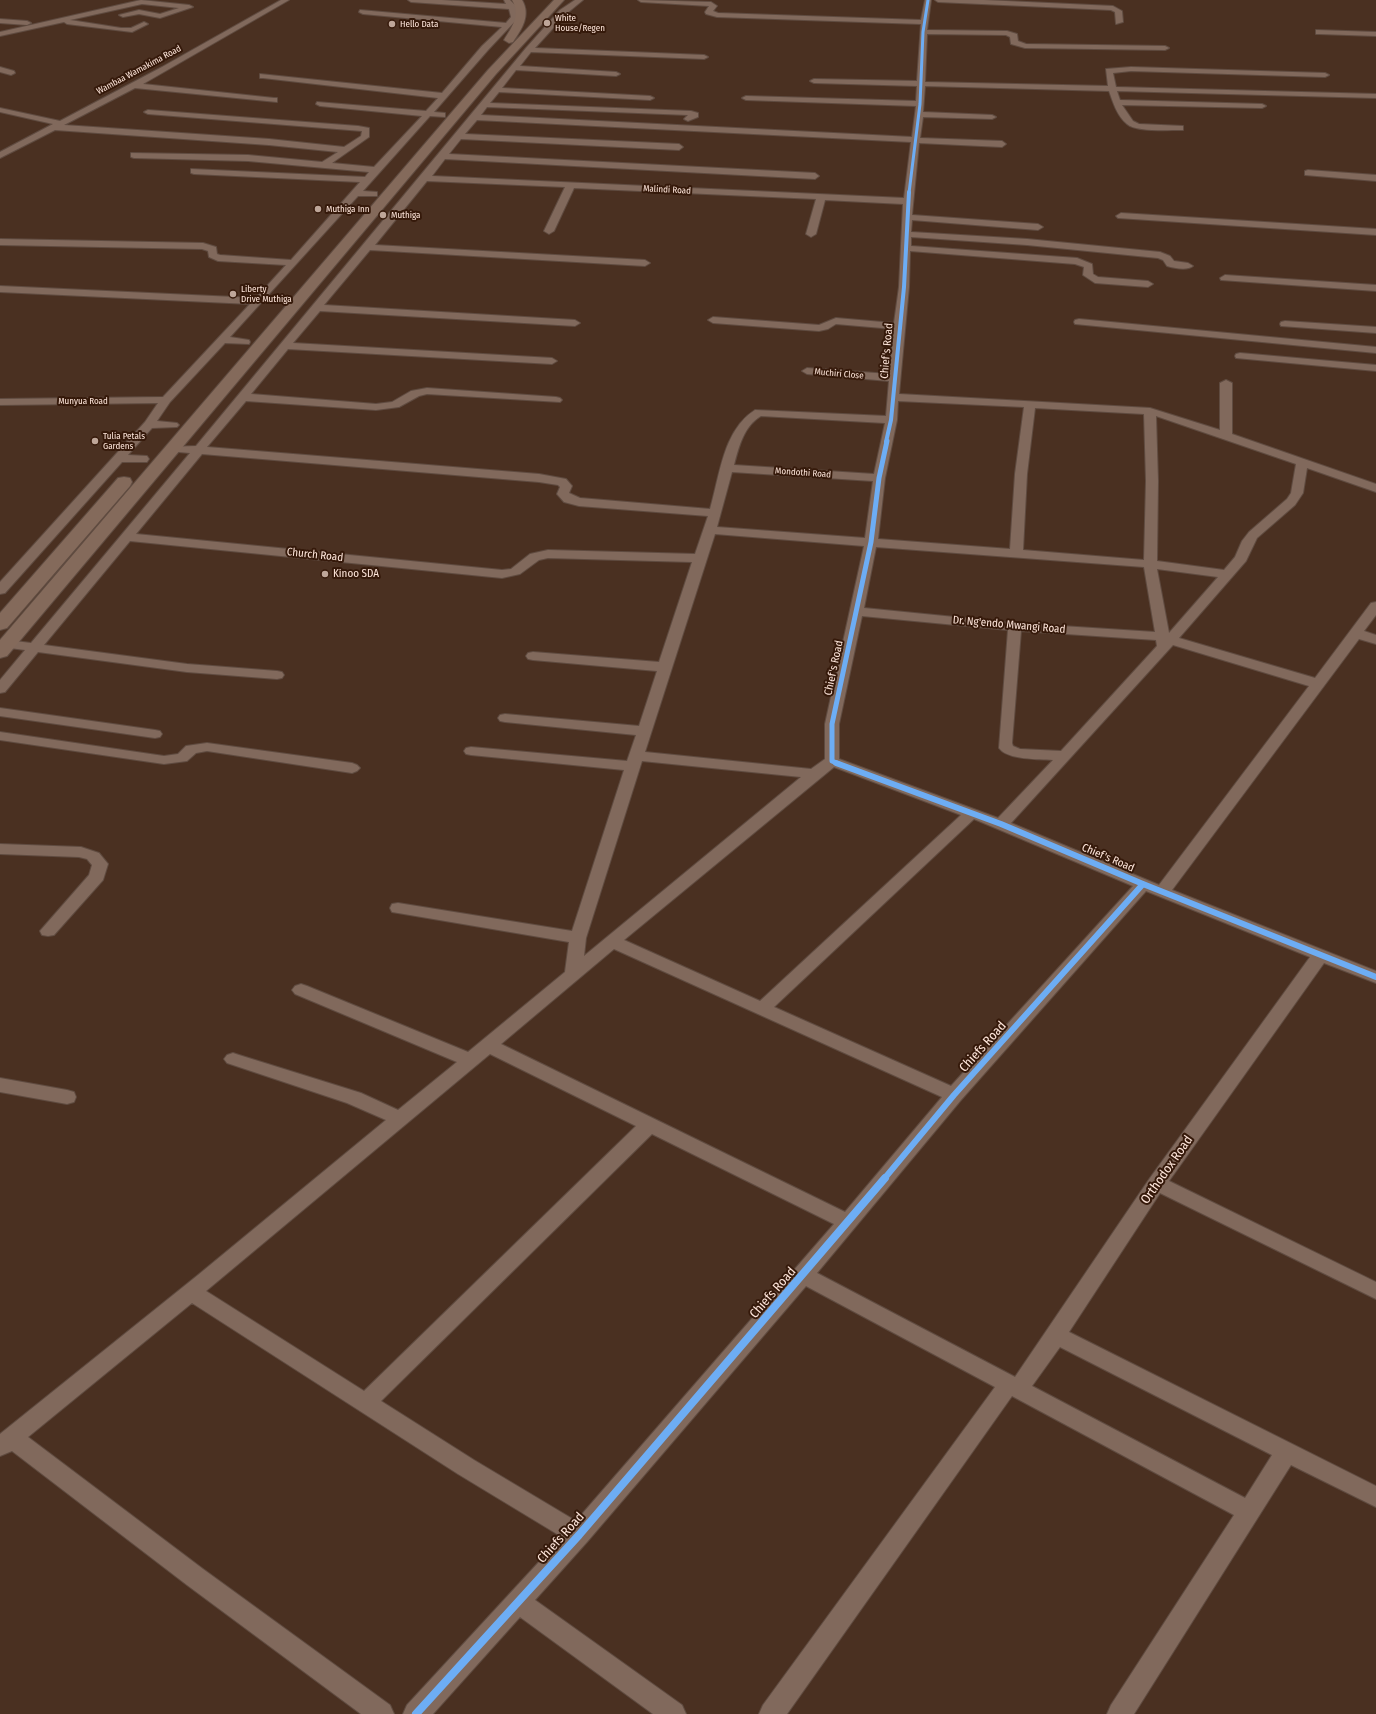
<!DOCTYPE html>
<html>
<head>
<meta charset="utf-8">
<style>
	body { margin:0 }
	canvas { display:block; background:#4a3021 }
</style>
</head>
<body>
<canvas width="1376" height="1714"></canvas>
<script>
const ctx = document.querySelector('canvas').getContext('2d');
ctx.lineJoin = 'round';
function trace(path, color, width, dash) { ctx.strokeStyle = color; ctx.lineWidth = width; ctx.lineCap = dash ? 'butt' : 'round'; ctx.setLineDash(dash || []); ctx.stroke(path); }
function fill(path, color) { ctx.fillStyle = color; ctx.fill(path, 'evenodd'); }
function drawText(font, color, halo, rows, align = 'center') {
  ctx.font = font + ' "Fira Sans Condensed",sans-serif'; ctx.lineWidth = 4; ctx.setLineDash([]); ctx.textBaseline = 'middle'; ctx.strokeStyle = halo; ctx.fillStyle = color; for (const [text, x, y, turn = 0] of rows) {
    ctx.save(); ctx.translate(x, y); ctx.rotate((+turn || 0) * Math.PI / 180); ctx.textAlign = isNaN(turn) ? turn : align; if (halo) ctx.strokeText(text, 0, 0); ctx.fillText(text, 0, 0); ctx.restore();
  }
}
const minor = new Path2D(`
	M141,0L189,5L193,7L160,18L139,14L123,17L119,15L139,10L160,14L179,8L142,4L70,20L121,28H131L144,22L148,24L132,32L67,24L64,22L0,36V32Z
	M281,0H289L143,84L274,98H277V102L135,88L64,125L269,139L344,147L361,136L362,131L148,114L144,112L148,110L358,126L369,128V137L332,163L374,167L422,116L320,106L316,104L317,102L426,111L438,98L263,78H260V74L442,93L482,46L502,27L363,14L359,12L360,10L506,23L511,17L509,9L411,2L408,0H442L506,4L504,0H510L517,7L519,17L488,50L434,112L445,113V117L430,116L363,191L377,192V196H358L230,337L249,340L250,342L249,344L225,343L170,402L157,421L177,423L179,425L177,427L152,428L128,455L147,456L149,459L147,462H122L5,593L0,594V582L145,422L158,403L0,405V399L163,397L250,304L0,292V286L256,298L286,265L218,261L209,257L208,251L202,249L0,245V239L203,243L216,247L217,254L220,255L291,260L360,182L194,174L191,173V169L365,177L369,172L248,161L134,158L131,157V153L248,155L322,162L338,152L269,145L55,130L0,158V152L53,124L0,112V108L60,121L162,67Z
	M575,0H583L566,14L535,48L704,55L708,57L704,59L531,52L520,66L616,72L620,74L616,76L516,70L502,88L650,96L654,98L650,100L499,92L490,103L691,111L698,113V117L688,121L684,119L688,115L487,107L481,115L912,137L916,106L746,100L742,98L746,96L916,101L917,86L814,83L810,81L814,79L917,81L921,24L717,17L706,14L705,12L709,6L641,2L638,0L711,2L717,6L713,11L718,13L921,20L925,0H931L927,30L1007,31L1017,34L1018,41L1026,44L1165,46L1169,48L1165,50L1025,48L1011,44L1010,37L1006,35L927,34L925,82L1108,86L1106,69L1131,67L1325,73L1329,75L1325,77L1131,71L1113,73L1116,87L1376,94V98L1117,91L1120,100L1262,104L1266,106L1262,108L1122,105L1133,121L1139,124L1183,126V130H1180C1168,130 1135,132 1127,124C1117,116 1113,102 1109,91L925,86L923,112L992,115L996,117L992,119L923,117L920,138L1002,141L1006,144L1002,147L919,143L912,215L1038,224L1043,227L1038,230L912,220L911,232L1027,239L1160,252L1170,256L1174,261L1188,263L1193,266C1187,271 1174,268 1167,266L1163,260L1158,258L1027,245L911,237V246L1077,258L1092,264L1093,274L1098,277L1148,281L1153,284L1148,287L1095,283L1083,275L1084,267L1075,264L910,251L909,287L899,394L1150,408L1220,430V383L1226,380L1232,383V434L1376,484V492L1307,468L1303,493L1295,505L1257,538L1246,561L1179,638L1315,678L1371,603L1376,602V615L1364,631L1376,635V644L1359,639L1172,890L1376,971V983L1324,963L1169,1181L1376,1282V1299L1160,1193L1069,1332L1376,1486V1507L1291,1465L1134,1714H1107L1111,1705L1234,1515L1012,1396L787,1714H759L763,1705L995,1387L806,1286L587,1542L535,1600L682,1705L686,1714H653L520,1617L433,1714H403L407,1705L562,1537L458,1474L192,1303L28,1437L203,1569L390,1705L394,1714H361L187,1585L12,1451L0,1456V1434L198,1275L386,1120L347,1103L227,1063L224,1059L227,1055L233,1053L239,1055L361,1093L398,1110L457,1062L295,994L292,990L295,986L301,984L307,986L468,1052L565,972L569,942L398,913L392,912L390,908L392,904L398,903L572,931L624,770L471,755L466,754L464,751L466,748L471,747L627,761L636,735L505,722L500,721L498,718L500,715L505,714L639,726L657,671L533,660L528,659L526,656L528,653L533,652L659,662L692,562L548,558L539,560L520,574L502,578L130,541L44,645L187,664L277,671L282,672L284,675L282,678L277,679L187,672L38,652L5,692L0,693V680L25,650L2,647L0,644L2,641L7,640L31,643L190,453L167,451L165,449L167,447L196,446L526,48L560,10ZM477,120L911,142L904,198L432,176L445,159L815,179L819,176L815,173L449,154L461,139L679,150L683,147L679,144L465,134ZM427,181L565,187L544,231L549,234L554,231L574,188L816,199L806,234L811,237L816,234L825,200L903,204L899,287L894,323L836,318L819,325L713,317L708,320L713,323L819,331L828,329L836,324L894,329L889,374L807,368L802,371L807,374L889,381L886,416L755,410C723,430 720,475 710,509L580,498L569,493L572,486L566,479L539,474L207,447L246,401L376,410L399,407L419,396L427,394L560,402L562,400L560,398L556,397L427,388L411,391L392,402L376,404L251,394L288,349L552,364L557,361L552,358L293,343L320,311L575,326L580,323L575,320L324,305L370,250L645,266L650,263L645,260L375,245ZM898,401L1024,407L1015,474L1010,549L878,539L885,478L897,420ZM1035,408L1144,414L1146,481L1144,560L1023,550L1027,474ZM761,416L885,423L874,474L734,465C739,446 744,426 761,416ZM1156,416L1296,464L1291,493L1287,499L1249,532L1242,541L1235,557L1224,570L1157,561L1158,481ZM202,454L539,482L558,485L560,487L557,494L564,502L579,506L708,516L695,554L548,550L530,554L511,569L502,570L136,534ZM732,472L873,481L865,538L717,527ZM715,534L864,546L825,724V759L811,769L645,752ZM876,547L1144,567L1155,632L1015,623L864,608ZM1157,569L1218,577L1169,633ZM862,616L1008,630L999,748C1007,760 1039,759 1053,760L998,818L839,759V724ZM1021,631L1156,640L1157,646L1061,751L1020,749L1013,746L1012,743ZM1173,645L1309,686L1159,885L1011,823ZM642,761L801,777L584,956L586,938ZM834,767L961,815L760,1001L624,940ZM974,819L1133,886L951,1086L774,1007ZM1146,891L1310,957L1150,1178L1015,1377L817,1273L961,1100ZM614,949L942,1097L845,1212L501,1044ZM490,1054L636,1126L364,1391L206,1291ZM652,1134L834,1224L576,1521L474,1460L381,1401ZM1060,1347L1272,1455L1245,1498L1032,1386Z
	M935,0H984L1113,6L1122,11L1123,22L1116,24L1115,12L1111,10L938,2Z
	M0,19L27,21L31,23L27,25L0,23Z
	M1316,30L1376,32V36L1319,34H1316Z
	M0,67L14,71L15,73L11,75L0,72Z
	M1308,170L1376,175V181L1305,175V171Z
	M1121,213L1376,229V235L1118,218L1116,216Z
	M1225,275L1376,285V291L1221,280L1220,278Z
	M1079,319L1376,347V353L1075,324L1074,322L1075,320Z
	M1285,321L1376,327V333L1281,326L1280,324L1281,322Z
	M1240,353L1376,365V371L1236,358L1235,356L1236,354Z
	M0,708L155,730L160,731L162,734L160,737L155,738L0,716Z
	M0,732L164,756L178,754L186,746L207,743L352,763L357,765L360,768L357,771L352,773L207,751L196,753L187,761L164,764L0,740Z
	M0,844L81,847L99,853L108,864L103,880L54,935L48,936L42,935L40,931L89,875L92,865L87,859L79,857L0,854Z
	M0,1078L67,1090L74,1092L76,1097L74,1102L67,1104L0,1092Z`);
const trunk = new Path2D(`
	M512,0H522C531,15 522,29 513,42L509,43L504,40C512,27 521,15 512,0Z
	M554,0H564L496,74L7,656L0,658V640L488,70Z
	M124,477L130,478L132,482L130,486L7,628L0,630V613L118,478Z`);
trace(minor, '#5f4b40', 2);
trace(trunk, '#5f4b40', 2);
fill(minor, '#81695c');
fill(trunk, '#846a5b');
trace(new Path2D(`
	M909,193L920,104L923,32L928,0`), '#6dadf4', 3);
trace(new Path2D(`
	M886,442L891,420L904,287L909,192`), '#6dadf4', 4);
trace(new Path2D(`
	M839,764L832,761V724L871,542L879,478L887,441`), '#6dadf4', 5);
trace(new Path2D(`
	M836,763L1001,824L1143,884L1376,977
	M884,1179L954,1095L1143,884`), '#6dadf4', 6);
trace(new Path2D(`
	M416,1714L579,1535L885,1178`), '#6dadf4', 8);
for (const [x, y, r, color] of [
	[547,23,4,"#bea699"],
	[392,24,4,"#bea699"],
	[318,209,4,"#bea699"],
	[383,215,4,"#bea699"],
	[233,294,4,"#bea699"],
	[95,441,4,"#bea699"],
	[325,574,4,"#bea699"]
]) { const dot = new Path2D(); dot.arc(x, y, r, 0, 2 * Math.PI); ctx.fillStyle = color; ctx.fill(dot); trace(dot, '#35190a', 1.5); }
drawText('9px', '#fde5da', '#35190a', [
	["White",555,18],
	["House/Regen",555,28],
	["Hello Data",400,24],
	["Muthiga Inn",326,209],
	["Muthiga",391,215],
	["Liberty",241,289],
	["Drive Muthiga",241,299],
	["Tulia Petals",103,436],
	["Gardens",103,446]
], 'left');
drawText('9px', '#fde5da', '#35190a', [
	["Wambaa Wamakima Road",139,70,-28],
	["Malindi Road",667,190,3],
	["Muchiri Close",839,374,5],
	["Munyua Road",83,401],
	["Mondothi Road",803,473,4]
]);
drawText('11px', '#fde5da', '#35190a', [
	["Chief's Road",887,351,-85],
	["Church Road",315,555,6],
	["Dr. Ng'endo Mwangi Road",1009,625,5],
	["Chief's Road",834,668,-78],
	["Chief's Road",1108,858,23]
]);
drawText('11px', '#fde5da', '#35190a', [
	["Kinoo SDA",333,574]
], 'left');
drawText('13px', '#fde5da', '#35190a', [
	["Chiefs Road",983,1047,-48],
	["Orthodox Road",1167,1170,-55],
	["Chiefs Road",773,1293,-49],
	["Chiefs Road",561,1538,-48]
]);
</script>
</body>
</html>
